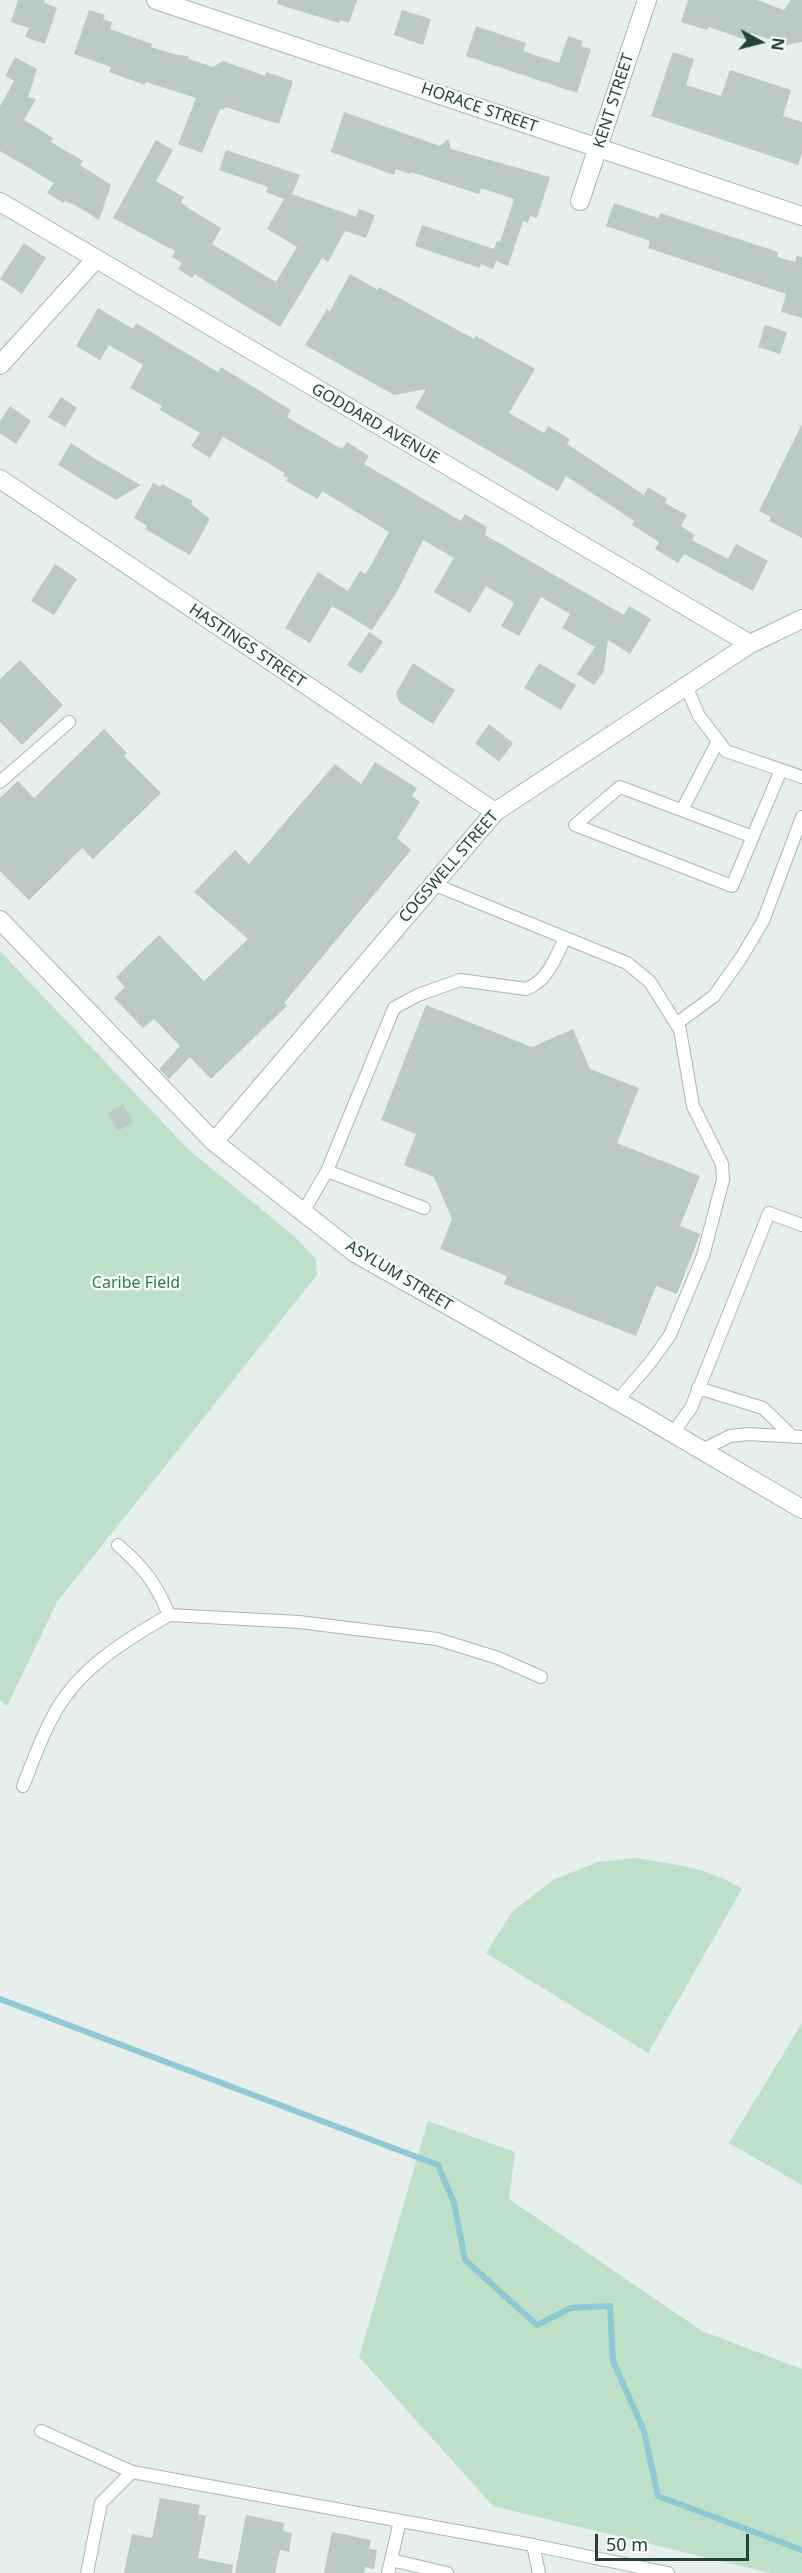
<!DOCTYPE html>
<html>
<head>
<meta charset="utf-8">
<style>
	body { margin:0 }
	#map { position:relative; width:802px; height:2573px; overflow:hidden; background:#e6efeb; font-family:"Noto Sans",sans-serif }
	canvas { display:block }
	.north { position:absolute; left:730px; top:12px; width:60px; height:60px; -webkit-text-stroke:4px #f7fbf9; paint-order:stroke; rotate:97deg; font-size:16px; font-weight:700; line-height:24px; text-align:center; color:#24423a }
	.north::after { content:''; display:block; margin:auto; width:21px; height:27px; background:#24423a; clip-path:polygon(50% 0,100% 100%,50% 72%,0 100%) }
	.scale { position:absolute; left:595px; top:2534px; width:154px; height:27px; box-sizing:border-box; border:3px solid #24423a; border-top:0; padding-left:8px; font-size:18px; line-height:21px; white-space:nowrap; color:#24423a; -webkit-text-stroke:4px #f7fbf9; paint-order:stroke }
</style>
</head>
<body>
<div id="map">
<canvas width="802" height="2573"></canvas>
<div class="north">N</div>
<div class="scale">50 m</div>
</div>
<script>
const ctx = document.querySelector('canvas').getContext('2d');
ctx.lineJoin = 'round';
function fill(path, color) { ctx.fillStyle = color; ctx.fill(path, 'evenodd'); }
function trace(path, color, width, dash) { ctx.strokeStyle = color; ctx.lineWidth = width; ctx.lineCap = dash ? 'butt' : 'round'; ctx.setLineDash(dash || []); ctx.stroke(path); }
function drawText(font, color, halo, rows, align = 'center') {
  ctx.font = font + ' "Noto Sans",sans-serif'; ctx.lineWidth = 5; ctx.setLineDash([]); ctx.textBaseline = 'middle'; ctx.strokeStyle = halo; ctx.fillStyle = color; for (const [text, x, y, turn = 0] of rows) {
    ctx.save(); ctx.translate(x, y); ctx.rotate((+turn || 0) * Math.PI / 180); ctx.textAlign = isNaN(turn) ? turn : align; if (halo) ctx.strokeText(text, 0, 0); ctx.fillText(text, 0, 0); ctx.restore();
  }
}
fill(new Path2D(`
	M0,951L188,1149L294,1236L316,1259L317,1275L57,1602L7,1706L0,1701Z
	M636,1858C672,1864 711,1868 742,1889L648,2053L486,1953L512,1912L553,1880L598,1862Z
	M802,2023V2185L729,2143Z
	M428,2121L515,2152L509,2199L702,2331L802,2369V2573H770L493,2506L359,2357Z`), '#bfe0c8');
trace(new Path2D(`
	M0,1999L438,2165L454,2203L465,2260L537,2325L571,2308L610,2306L613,2361L644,2431L658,2496L802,2550`), '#8ec9d4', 6);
fill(new Path2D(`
	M18,0H44L45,3L57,8L45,44L25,37L29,28L11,22Z
	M278,0H357L349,23L340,20L339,23L277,4Z
	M688,0H757L784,10L791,0H802V42L787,45L751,33L749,41L709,27L707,30L681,22Z
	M89,10L105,15L103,19L112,22L110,29L152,44L151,47L177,55L188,56L189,59L213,67L223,61L265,76L266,72L293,81L279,124L225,107L224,110L220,109L202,153L178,144L196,98L146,82L145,85L109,72L111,67L74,54Z
	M402,10L431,19L423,45L394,35Z
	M476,26L526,43L523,51L559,63L568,36L583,41L581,46L591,49L577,93L466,56Z
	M673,52L694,59L686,85L721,96L730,70L791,90L783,116L802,122V152L798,165L651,116Z
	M15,57L37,69L28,97L36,99L24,120L53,138L51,142L83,161L80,165L111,185L99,220L72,203L71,204L65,201L64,203L47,193L54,183L0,151V106L14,81L5,76Z
	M344,112L440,146L448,139L451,149L550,177L537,218L530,216L528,223L523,221L508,266L496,261L493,269L481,264L480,268L415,246L422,225L494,249L497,241L500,242L514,199L481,188L479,194L411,172L410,174L396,169L394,175L331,152Z
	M156,140L173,150L156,181L184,197L181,202L188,208L221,228L212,244L276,282L297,247L267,229L284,199L266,192L268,187L219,170L226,150L300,175L292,194L356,217L359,209L375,215L366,238L345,231L328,262L322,258L280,327L194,274L192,278L178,269L182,263L172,257L175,251L113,218Z
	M614,203L658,218L660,213L711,230L778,252L777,257L795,262L797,256L802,257V318L781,312L786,294L648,248L650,241L606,226Z
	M24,243L46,258L22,294L0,279Z
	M350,274L378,290L379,287L474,339L476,336L535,369L509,413L544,433L548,426L570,439L567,444L644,495L648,487L667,499L665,503L687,515L681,526L695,535L692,540L728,559L736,544L768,561L753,591L684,554L678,563L655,549L659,542L632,525L634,521L566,476L558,491L415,408L426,389L394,395L305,345L327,309L330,311Z
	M98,308L133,329L136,323L218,372L221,367L291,410L287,417L342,449L347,442L369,456L364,464L461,521L465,514L487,527L485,535L624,615L629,606L651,619L630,654L608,640L604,671L594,685L577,674L595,647L562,628L570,614L541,597L519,636L501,626L514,603L486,586L470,613L434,592L454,558L423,540L397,592L372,630L332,606L310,643L285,628L318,572L348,591L360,571L366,574L389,532L322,491L318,499L286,481L288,478L283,476L285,473L223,437L210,458L191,446L200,433L160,410L162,406L130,388L143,365L109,345L100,360L76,346Z
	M765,325L787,332L780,354L758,347Z
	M61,397L77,408L65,427L48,417Z
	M10,406L31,421L16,444L0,433V421Z
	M802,424V538L769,521L771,517L759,511Z
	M71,443L97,460L141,485L116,500L58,465Z
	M153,483L160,487L162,484L193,501L191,504L210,519L190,555L145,529L147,526L134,518Z
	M55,564L77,579L54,615L31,601Z
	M369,632L383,642L361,674L347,665Z
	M20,660L63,705L22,745L0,722V679Z
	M413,663L455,690L433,724L399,702L396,693Z
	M539,663L576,685L561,710L524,688Z
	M489,724L513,743L499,762L475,743Z
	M104,729L127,753L124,756L161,793L93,859L82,848L29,900L0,871V798L18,781L34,798Z
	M375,762L417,788L412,796L420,802L397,838L411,850L284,1003L287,1006L211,1079L190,1057L169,1079L159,1069L180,1046L154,1019L143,1028L114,998L125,987L116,977L159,935L204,981L248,939L194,892L235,850L249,864L335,764L361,784Z
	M426,1005L532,1047L573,1029L590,1069L639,1088L617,1143L700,1176L680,1226L700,1234L677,1294L656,1286L636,1336L504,1284L507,1276L440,1249L452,1219L434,1177L404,1165L416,1134L381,1120Z
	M123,1104L133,1122L118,1131L108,1113Z
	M160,2498L200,2505L198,2514L206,2516L198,2558L233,2565L232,2573H124L132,2534L152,2538Z
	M246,2515L284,2523L283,2531L292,2533L289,2552L280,2550L275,2573H235Z
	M332,2532L371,2540L369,2549L377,2550L374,2569L365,2567L364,2573H324Z`), '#bbcac4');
const lane = new Path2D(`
	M686,686L699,716L726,751L802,777
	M0,782L69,722
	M682,810L718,741
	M753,837L620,787L575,825L732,886L781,770
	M433,884L627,963L650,982L680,1030L693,1106L722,1164L723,1180L703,1256L670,1335L650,1363L617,1401
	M676,1024L714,996L741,958L763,921L802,817
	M327,1171L424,1208
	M303,1212L327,1171L394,1008L418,995L460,980L526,989C548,981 555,958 565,938
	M698,1388L763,1408L793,1437
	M673,1433L691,1408L769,1213L802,1225
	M702,1450L730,1436L748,1434L802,1437
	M169,1615L299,1622L437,1639L498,1658L541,1677
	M23,1786C32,1764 40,1740 52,1718C76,1670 124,1641 169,1615C156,1583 144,1568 118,1545
	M41,2431L132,2472L533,2545L539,2573
	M400,2521L391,2560L447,2573
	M533,2545L668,2573
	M87,2573L101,2503L132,2472
	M388,2573L391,2560`);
const street = new Path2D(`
	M156,0L802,216
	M580,201L647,0
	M0,202L750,644
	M0,365L95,260
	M0,479L495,812
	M0,920L214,1142L355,1253L630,1408L802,1509
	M214,1142L495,812L750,644L802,619`);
trace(lane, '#a8b8b2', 14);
trace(street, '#a8b8b2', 20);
trace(lane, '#fff', 12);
trace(street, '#fff', 18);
drawText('16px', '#24423a', '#f7fbf9', [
	["KENT STREET",614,101,-72],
	["HORACE STREET",479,108,19],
	["GODDARD AVENUE",375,424,30],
	["HASTINGS STREET",247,646,34],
	["COGSWELL STREET",449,867,-49],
	["ASYLUM STREET",399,1276,31]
]);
drawText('16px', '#2d7a4b', '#f7fbf9', [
	["Caribe Field",136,1283]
]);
</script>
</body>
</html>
